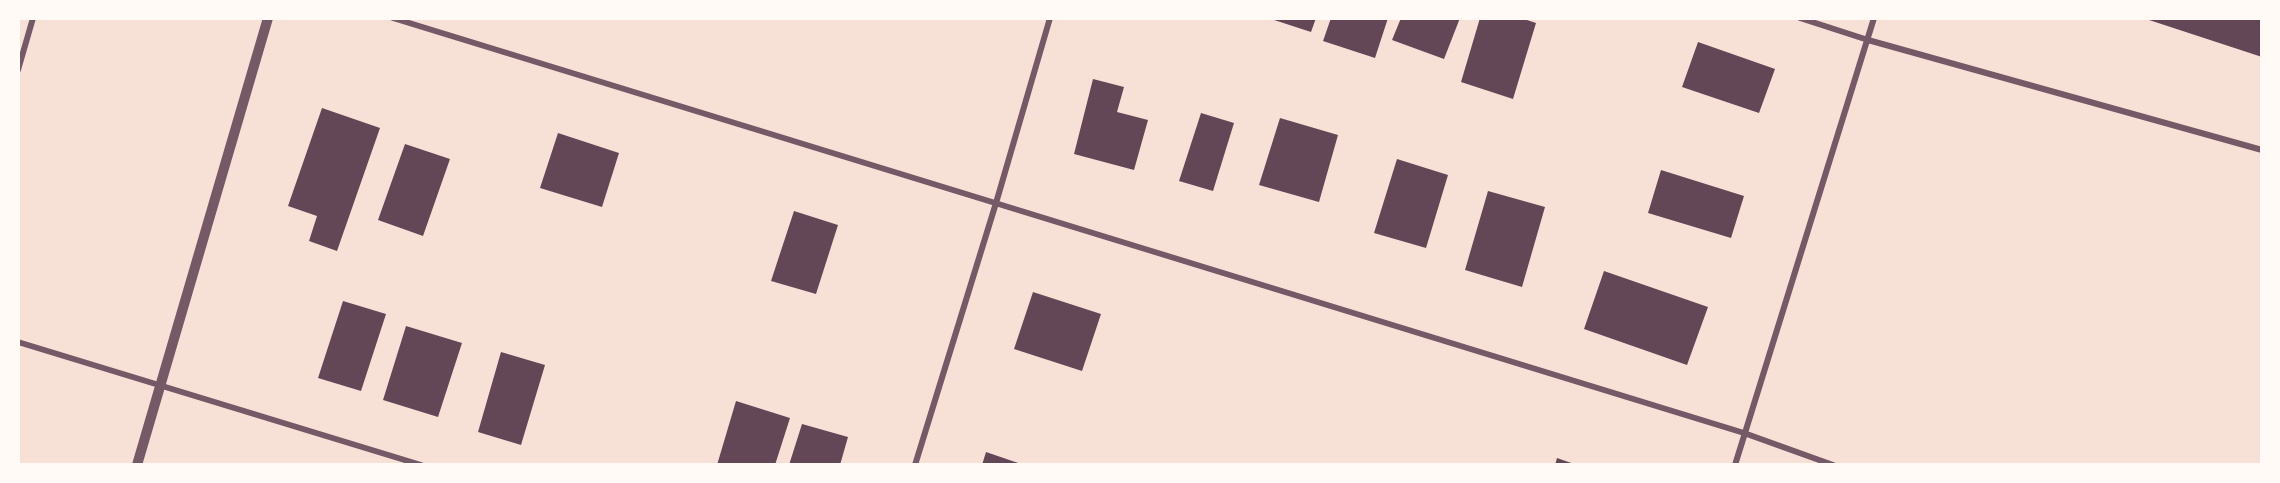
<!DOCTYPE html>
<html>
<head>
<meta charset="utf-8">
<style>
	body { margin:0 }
	#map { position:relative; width:2280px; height:483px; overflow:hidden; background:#f7e1d7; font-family:Spectral,serif }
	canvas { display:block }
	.frame { position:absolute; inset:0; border:20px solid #fffaf5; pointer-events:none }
</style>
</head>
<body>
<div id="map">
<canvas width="2280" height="483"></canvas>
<div class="frame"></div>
</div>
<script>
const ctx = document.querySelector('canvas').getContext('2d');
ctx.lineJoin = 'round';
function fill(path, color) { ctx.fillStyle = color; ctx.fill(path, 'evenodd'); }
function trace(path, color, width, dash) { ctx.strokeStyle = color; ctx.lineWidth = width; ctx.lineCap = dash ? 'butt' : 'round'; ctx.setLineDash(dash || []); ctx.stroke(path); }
fill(new Path2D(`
	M1268,18H1316L1311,32Z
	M1331,18H1388L1375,58L1323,41Z
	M1401,18H1460L1444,59L1392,40Z
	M1480,18H1521L1536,23L1513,99L1461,82Z
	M2143,18H2262V57Z
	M1698,42L1775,69L1759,113L1682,87Z
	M1093,79L1124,87L1117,112L1148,120L1134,170L1074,154Z
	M322,108L380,128L337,251L309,241L317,216L288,206Z
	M1201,113L1234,123L1213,191L1179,181Z
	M1280,118L1338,135L1319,202L1259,185Z
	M558,133L619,153L602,207L540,188Z
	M405,144L450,159L423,236L378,220Z
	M1397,159L1448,175L1426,248L1374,233Z
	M1661,170L1744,196L1731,238L1648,213Z
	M1488,191L1545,207L1522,287L1465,270Z
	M794,211L838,225L816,294L771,281Z
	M1604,271L1708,307L1687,365L1584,329Z
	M1033,292L1101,314L1082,371L1014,349Z
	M343,301L386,314L361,391L318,378Z
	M406,326L462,343L438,417L383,400Z
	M501,352L545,365L521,445L478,432Z
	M736,401L790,418L775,465H717Z
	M802,424L848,437L840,465H789Z
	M986,452L1024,465H982Z
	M1557,458L1577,465H1555Z`), '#644757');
trace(new Path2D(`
	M393,18L1744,433L1833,465
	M1800,18L1868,40L2262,150
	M18,70L33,18
	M18,342L421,465
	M915,465L996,203L1050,18
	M1735,465L1874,18`), '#755966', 6);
trace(new Path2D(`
	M137,465L268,18`), '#755966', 10);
</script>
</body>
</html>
